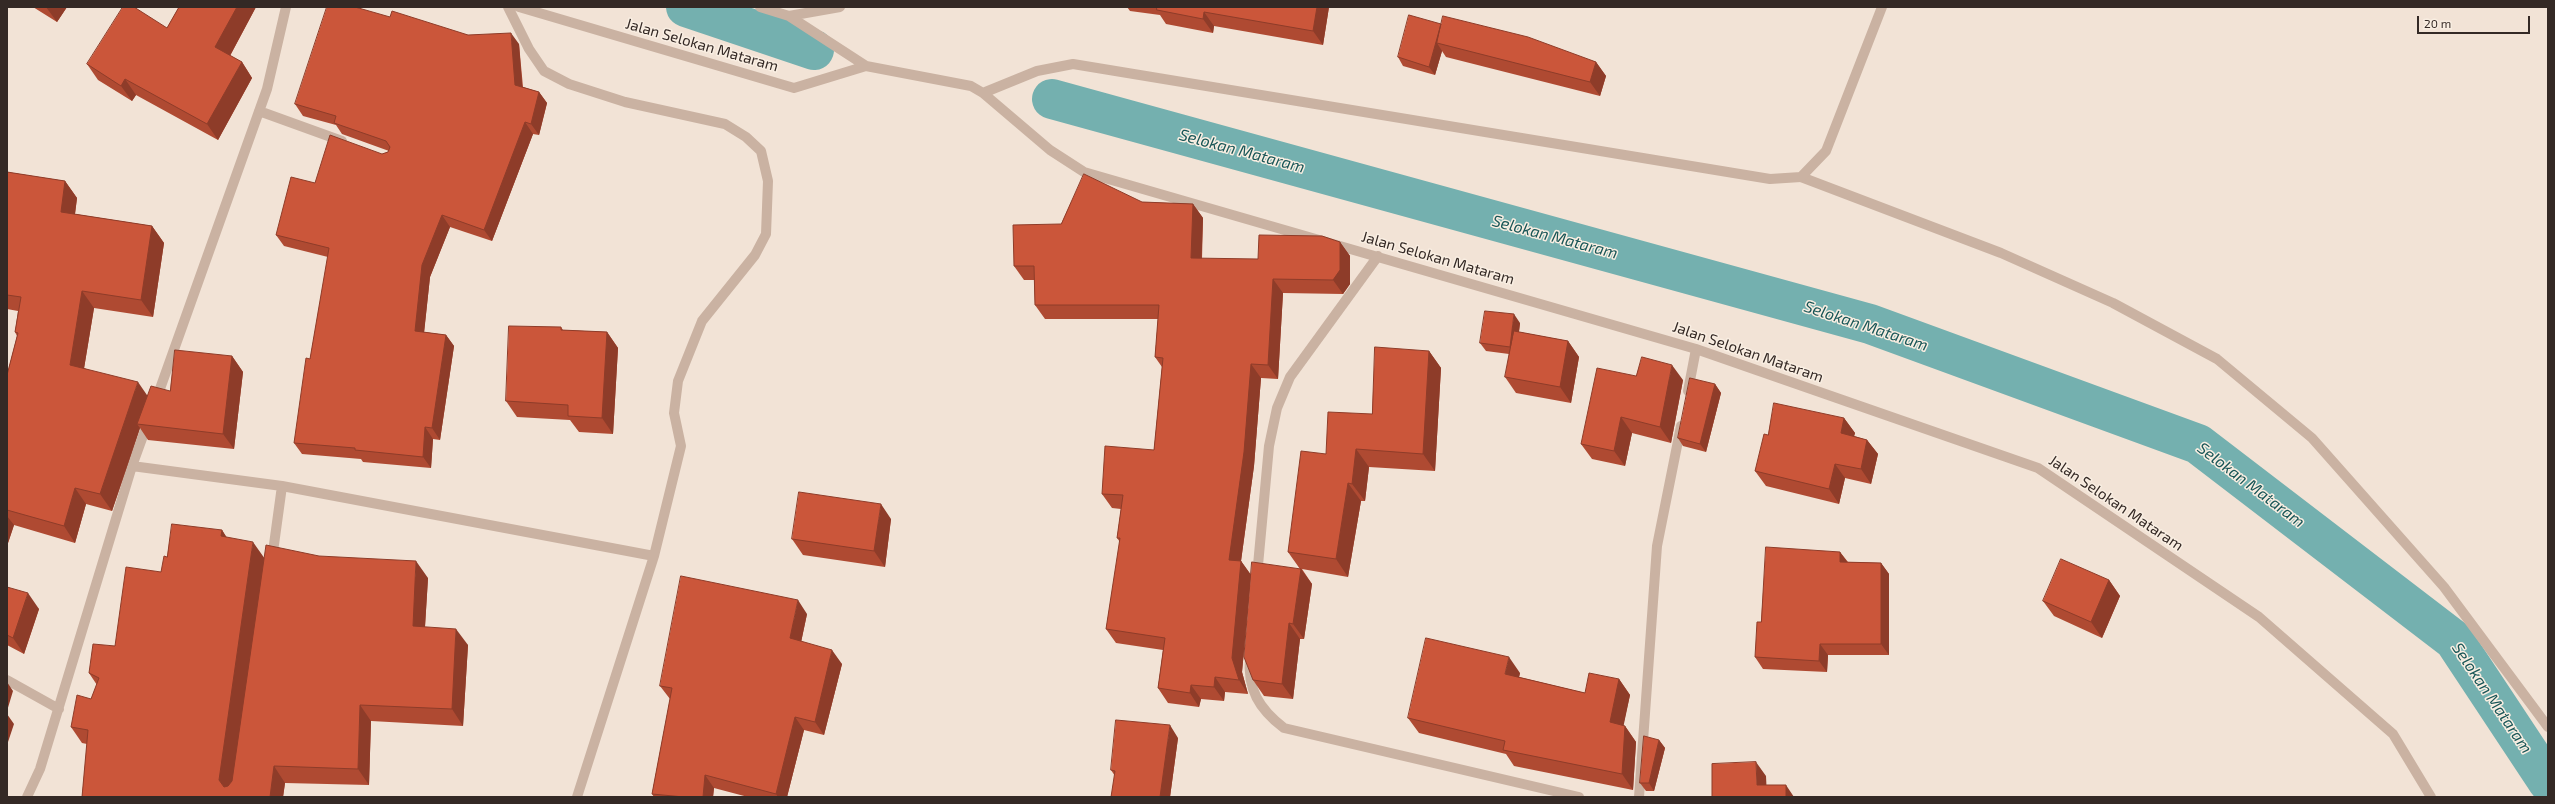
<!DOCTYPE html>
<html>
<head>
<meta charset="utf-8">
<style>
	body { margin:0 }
	#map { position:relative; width:2555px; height:804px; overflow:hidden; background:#f2e3d6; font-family:"Exo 2",sans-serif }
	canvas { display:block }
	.frame { position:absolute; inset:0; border:8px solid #342925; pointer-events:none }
	.scale { position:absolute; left:2417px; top:16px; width:113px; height:18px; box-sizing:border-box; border:2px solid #342925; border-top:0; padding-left:5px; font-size:12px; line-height:14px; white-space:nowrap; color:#342925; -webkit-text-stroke:3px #f9eee2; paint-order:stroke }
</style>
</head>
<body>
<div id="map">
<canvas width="2555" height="804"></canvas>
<div class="frame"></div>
<div class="scale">20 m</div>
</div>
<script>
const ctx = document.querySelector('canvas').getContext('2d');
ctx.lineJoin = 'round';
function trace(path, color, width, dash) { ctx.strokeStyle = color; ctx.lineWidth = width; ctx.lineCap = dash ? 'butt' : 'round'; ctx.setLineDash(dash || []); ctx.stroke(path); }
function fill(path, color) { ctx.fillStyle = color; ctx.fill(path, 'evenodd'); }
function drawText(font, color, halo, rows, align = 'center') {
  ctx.font = font + ' "Exo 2",sans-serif'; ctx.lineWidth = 3; ctx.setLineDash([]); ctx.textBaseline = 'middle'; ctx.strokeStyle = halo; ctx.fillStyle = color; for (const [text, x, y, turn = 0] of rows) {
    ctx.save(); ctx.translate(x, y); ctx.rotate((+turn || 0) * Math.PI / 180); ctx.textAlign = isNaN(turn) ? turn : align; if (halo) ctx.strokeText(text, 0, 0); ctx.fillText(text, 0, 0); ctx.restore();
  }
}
trace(new Path2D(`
	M686,7L814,50
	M1052,99L1870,324L2198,444L2454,640L2548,782`), '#74b0af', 40);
trace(new Path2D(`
	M1801,177L2001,253L2113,303L2217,359L2312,438L2444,587L2548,727`), '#cab2a2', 10);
trace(new Path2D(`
	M508,7L529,49L544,71L569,84L625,102L725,124L746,137L761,151L768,181L766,234L755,255L702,321L678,381L674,413L681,446L654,556L577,797
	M519,7L794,88L866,66L971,86L983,93L1050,150L1084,172L1696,349L2038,468L2259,617L2393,734L2431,797
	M760,7L789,16L866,66
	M789,16L840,7
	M983,93L1037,71L1073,64L1770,179L1801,177L1826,151L1882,7
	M259,111L342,141
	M1688,391L1696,349
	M156,400L267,89L286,7
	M132,466L282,486L654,556
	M272,559L282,486
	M1257,576L1269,446L1277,408L1290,377L1378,256
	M1250,657C1247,689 1259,709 1284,728L1579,797
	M7,680L59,709
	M27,797L40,769L132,466L148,422
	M1639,797L1657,546L1681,426`), '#cab2a2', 10);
fill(new Path2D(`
	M33,7H67L57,22Z
	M179,7H256L230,56L242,62L252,78L218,140L136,95L132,101L98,80L87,64L167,28Z
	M1127,7H1329L1323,45L1214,26L1213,33L1166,24L1160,15L1130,11Z
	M390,17L468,35L519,44L523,87L539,92L547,103L539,135L533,134L492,241L450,227L430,277L424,332L446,335L454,346L440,440L433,439L431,468L363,462L361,459L302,454L294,443L310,359L328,257L284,246L276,235L315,183L382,154L388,152L389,151L342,134L336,125L303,116L295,104Z
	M1441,24L1596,62L1606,76L1600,96L1446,57L1442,51L1435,75L1403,66L1398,57Z
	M7,172L65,181L77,198L75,214L152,226L164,243L153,317L94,308L84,368L148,396L170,391L232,356L243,372L234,449L148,440L140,428L112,511L86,504L75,543L14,525L7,546V375L17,336L15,332L18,311L7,309Z
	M1142,202L1193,204L1203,218L1202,259H1258L1340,242L1350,256V284L1343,294L1283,293L1278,379L1261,378L1254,466L1241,561L1251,575L1242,672L1248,694L1225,692L1224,701L1201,699L1199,707L1168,703L1158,688L1163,650L1116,643L1106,629L1120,542L1117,538L1121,509L1112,508L1102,494L1154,450L1162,367L1155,357L1158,319H1045L1035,305L1034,280H1024L1014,266Z
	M1520,323L1519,332L1568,341L1579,357L1571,403L1516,393L1505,377L1509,354L1486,351L1480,343Z
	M561,327L563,330L607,332L618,348L613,434L579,432L570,420L517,417L506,401Z
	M1429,351L1441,368L1435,471L1369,467L1365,501H1361L1348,577L1302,569L1312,584L1304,639H1300L1293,699L1264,696L1253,680L1300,569L1288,552L1326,454L1372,414Z
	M1636,376L1683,380L1671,443L1632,433L1625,466L1592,459L1581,444Z
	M1715,384L1721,393L1706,452L1683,446L1678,438Z
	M1844,418L1855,433L1854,436L1867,440L1878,454L1871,484L1845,478L1839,504L1766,486L1755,471L1768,435Z
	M891,519L885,567L803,555L792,539Z
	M222,530L226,537L264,558L428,578L425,627L468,645L463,726L371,721L369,785L285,783L283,797H82L87,744L82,743L71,727L91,699L97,685L89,673L115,646L161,572L167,557Z
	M1840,552L1848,562L1881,563L1889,574V655H1828L1827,672L1763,669L1755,657Z
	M2109,580L2120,596L2102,638L2054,616L2043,601Z
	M7,587L39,609L24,654L7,645Z
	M807,614L801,642L842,664L824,735L804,730L787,797H748L714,788L713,797H654L652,794L670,699L660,686Z
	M1520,673L1519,677L1585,693L1619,679L1630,695L1623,726H1625L1636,742L1633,790L1514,766L1506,754L1419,733L1408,718Z
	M1178,738L1170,797H1111L1115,776L1111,770Z
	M1659,740L1665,748L1654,791H1646L1640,783Z`), '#af4a32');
fill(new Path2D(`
	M46,7H67L57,22Z
	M237,7H256L226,63L215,47Z
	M1317,7H1329L1323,45L1313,31Z
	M1204,12L1214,26L1213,33L1203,19Z
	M1441,24L1437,43L1442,51L1435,75L1429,67Z
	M511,33L519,44L523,97L515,85Z
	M242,62L252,78L218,140L207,124Z
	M1596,62L1606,76L1600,96L1590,82Z
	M125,79L136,95L132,101L121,86Z
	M539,92L547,103L539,135L531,124Z
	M525,122L533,134L492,241L484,230Z
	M65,181L77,198L73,229L61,212Z
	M1193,204L1203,218L1201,272L1191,258Z
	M442,215L450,227L430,277L423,343L415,331L422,265Z
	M152,226L164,243L153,317L141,300Z
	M1340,242L1350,256V284L1343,294L1333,280Z
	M1273,279L1283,293L1278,379L1268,365Z
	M82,291L94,308L82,381L70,365Z
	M1514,314L1520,323L1516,355L1510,347Z
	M607,332L618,348L613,434L602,418Z
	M446,335L454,346L440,440L432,428Z
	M1568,341L1579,357L1571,403L1560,387Z
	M1429,351L1441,368L1435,471L1423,454Z
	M232,356L243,372L234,449L223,434Z
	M1251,364L1261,378L1254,466L1241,561L1251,575L1242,672L1248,694L1239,680L1232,658L1229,560Z
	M1672,365L1683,380L1671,443L1660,427Z
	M138,382L149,398L137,424L140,428L112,511L100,494Z
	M1715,384L1721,393L1706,452L1700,444Z
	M1621,417L1632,433L1625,466L1614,451Z
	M1844,418L1855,433L1851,448L1841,433Z
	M425,427L433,439L431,468L423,457Z
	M1867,440L1878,454L1871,484L1861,469Z
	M1356,449L1369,467L1365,501L1352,484Z
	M1835,464L1845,478L1839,504L1829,489Z
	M1348,483L1361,501L1348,577L1336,559Z
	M75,488L86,504L75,543L64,526Z
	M881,504L891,519L885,567L874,551Z
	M7,516L14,525L7,546Z
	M222,530L233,547L221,536Z
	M253,542L265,559L231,796L219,780Z
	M1840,552L1848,563L1840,562Z
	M416,561L428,578L424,642L413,626Z
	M1881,563L1889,574V655L1881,644Z
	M1301,569L1312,584L1304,639L1293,624Z
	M2109,580L2120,596L2102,638L2091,622Z
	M28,593L39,609L24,654L13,638Z
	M798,600L807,614L799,652L790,638Z
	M1289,623L1300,639L1293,699L1282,684Z
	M456,629L468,645L463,726L452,709Z
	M1820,644L1828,655L1827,672L1819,661Z
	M832,650L842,664L824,735L815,722Z
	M1509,657L1520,673L1516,690L1505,674Z
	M1215,677L1225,692L1224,701L1214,687Z
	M1619,679L1630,695L1621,738L1610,722Z
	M7,682L13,691L7,711Z
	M1191,685L1201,699L1199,707L1190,693Z
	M360,705L371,721L369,785L358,769Z
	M7,714L14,724L7,745Z
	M795,717L804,730L787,797H778L776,794Z
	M1170,725L1178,738L1170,797H1160Z
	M1625,726L1636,742L1633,790L1622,774Z
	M1659,740L1665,748L1654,791L1649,783Z
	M1756,762L1766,776L1767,797L1757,785Z
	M274,766L285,783L283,797H270Z
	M705,775L714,788L713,797H703Z
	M1786,785L1794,797H1786Z`), '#8e3c29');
const building = new Path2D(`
	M123,7H134L167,28L179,7H237L215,47L242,62L207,124L125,79L121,86L87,64Z
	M327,7H355L390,17L392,11L468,35L511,33L515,85L539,92L531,124L525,122L484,230L442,215L422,265L415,331L446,335L432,428L425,427L423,457L355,450V448L294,443L306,358L310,359L329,248L276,235L291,177L315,183L330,135L382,154L388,152L390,147L386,141L334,123L336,116L295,104Z
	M1157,7H1317L1313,31L1204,12L1203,19L1157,10Z
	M1409,15L1441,24L1429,67L1398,57Z
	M1443,16L1528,37L1596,62L1590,82L1437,43Z
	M7,172L65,181L61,212L152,226L141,300L82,291L70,365L138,382L100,494L75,488L64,526L7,510V375L18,333L15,332L21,297L7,295Z
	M1084,174L1142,202L1193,204L1191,258L1258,259L1259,235L1322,236L1340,242V270L1333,280L1273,279L1268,365L1251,364L1244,452L1229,560L1241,561L1232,658L1239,680L1215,677L1214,687L1191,685L1190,693L1158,688L1165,638L1106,629L1120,538H1117L1123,495L1102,494L1105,446L1154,450L1163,358L1155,357L1159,305H1035L1034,266H1014L1013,225L1061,224Z
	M1485,311L1514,314L1510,347L1480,343Z
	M509,326L561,327V330L607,332L602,418L568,416V405L506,401Z
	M1514,331L1568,341L1560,387L1505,377Z
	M1375,347L1429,351L1423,454L1356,449L1352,484L1348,483L1336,559L1288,552L1301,451L1326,454L1328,412L1372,414Z
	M175,350L232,356L223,434L137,424L151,386L170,391Z
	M1642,357L1672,365L1660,427L1621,417L1614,451L1581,444L1597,368L1636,376Z
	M1690,378L1715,384L1700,444L1678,438Z
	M1774,403L1844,418L1841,433L1867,440L1861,469L1835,464L1829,489L1755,471L1764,434L1768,435Z
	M799,492L881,504L874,551L792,539Z
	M172,524L222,530L221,536L253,542L219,780L224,787L228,786L232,781L266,545L319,556L416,561L413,626L456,629L452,709L360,705L358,769L274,766L270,797H82L88,730L71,727L77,695L91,699L99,678L89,673L93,644L115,646L126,567L161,572L164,556L167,557Z
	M1766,547L1840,552V562L1881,563V644H1820L1819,661L1755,657L1757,622H1761Z
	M2061,559L2109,580L2091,622L2043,601Z
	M1252,562L1301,569L1293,624L1289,623L1282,684L1253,680L1244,657Z
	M681,576L798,600L790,638L832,650L815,722L795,717L776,794L705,775L703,797H684L652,794L672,688L660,686Z
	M7,587L28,593L13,638L7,635Z
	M1426,638L1509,657L1505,674L1585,693L1589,673L1619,679L1610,722L1625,726L1622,774L1503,750L1505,741L1408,718Z
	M1116,720L1170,725L1160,797H1111L1115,771L1111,770Z
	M1644,736L1659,740L1649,783H1640Z
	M1756,762L1757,785H1786V797H1712V764Z`);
fill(building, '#cb563a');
trace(building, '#8e3c29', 1);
drawText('15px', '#342925', '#f9eee2', [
	["Jalan Selokan Mataram",702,45,16],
	["Jalan Selokan Mataram",1438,258,16],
	["Jalan Selokan Mataram",1748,352,19],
	["Jalan Selokan Mataram",2116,503,34]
]);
drawText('italic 16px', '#195657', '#f9eee2', [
	["Selokan Mataram",1242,151,15],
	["Selokan Mataram",1555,237,15],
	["Selokan Mataram",1866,326,18],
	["Selokan Mataram",2251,485,37],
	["Selokan Mataram",2492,698,56]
]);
</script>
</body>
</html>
